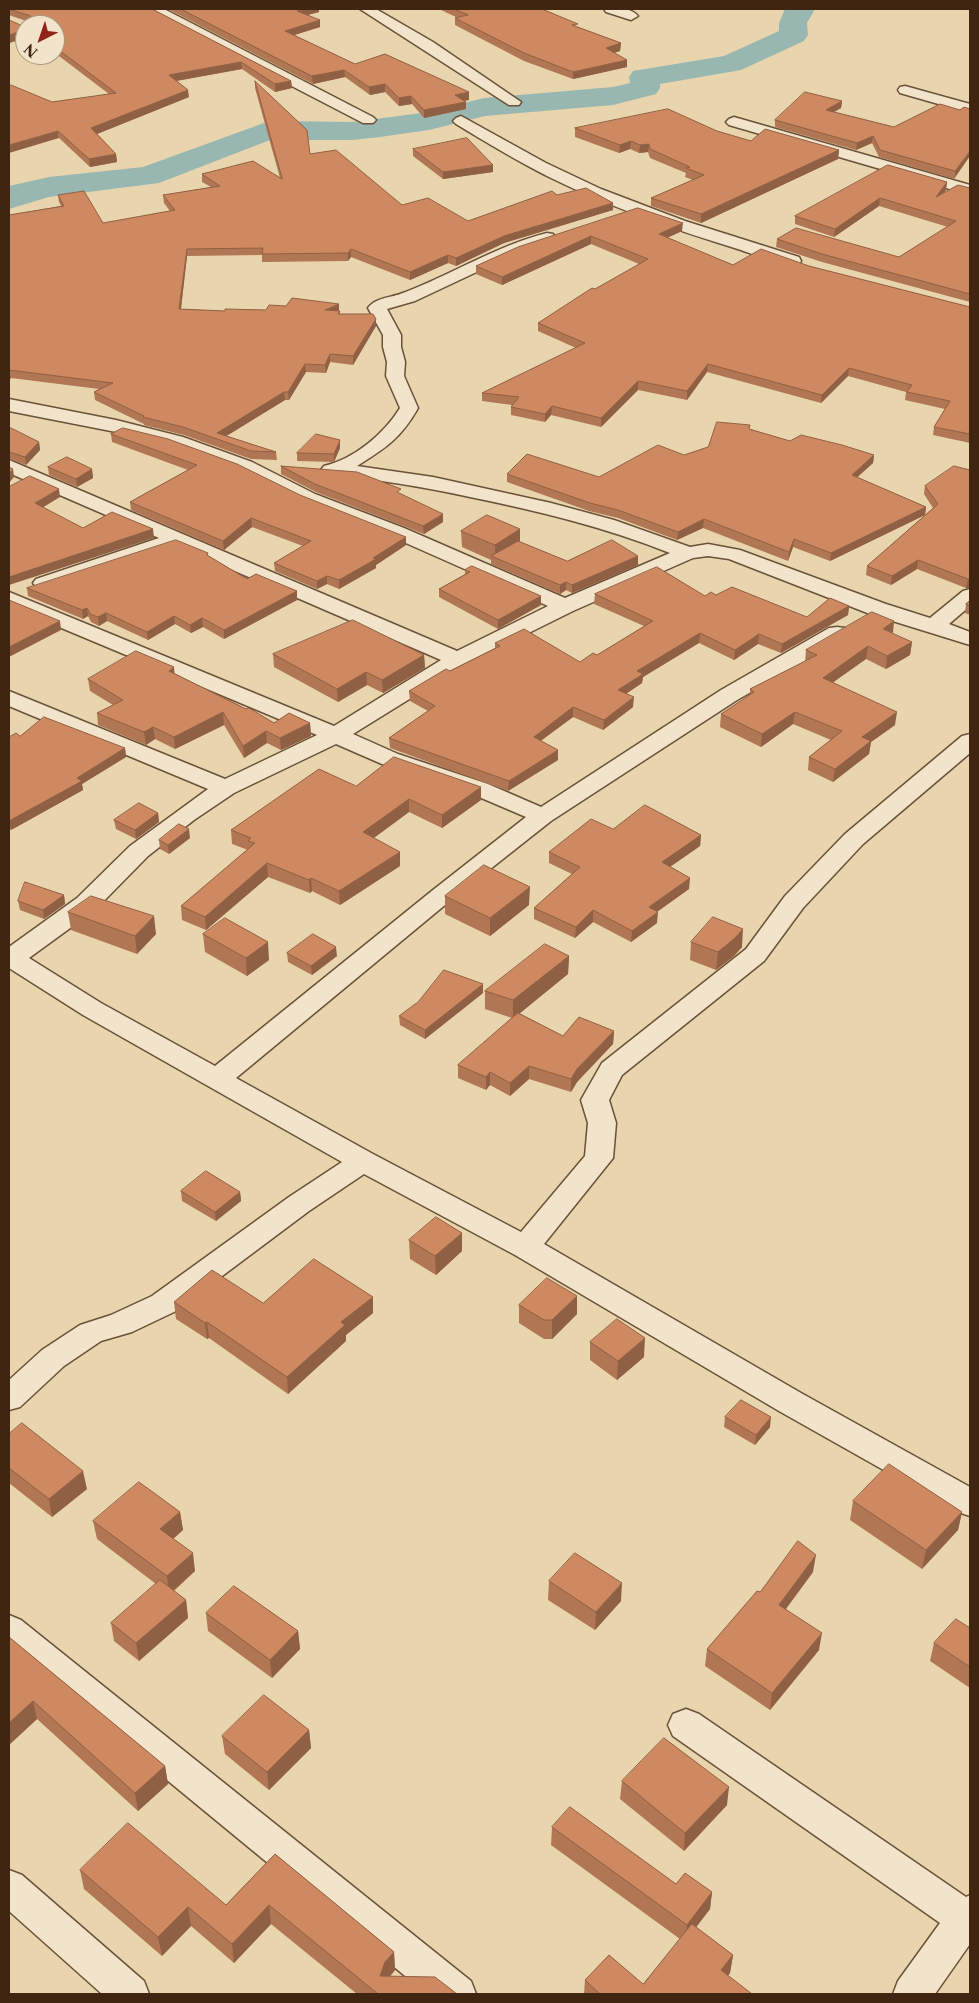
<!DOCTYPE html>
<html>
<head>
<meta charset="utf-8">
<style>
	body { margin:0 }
	#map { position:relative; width:979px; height:2003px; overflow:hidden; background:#e9d5ad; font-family:"Libre Caslon Text",serif }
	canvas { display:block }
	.frame { position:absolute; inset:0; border:10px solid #402511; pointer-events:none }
	.north { position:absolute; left:15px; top:15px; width:50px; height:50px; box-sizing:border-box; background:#f1e4ca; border:1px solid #aa9880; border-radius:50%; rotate:221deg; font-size:14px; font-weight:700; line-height:20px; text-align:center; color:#402511 }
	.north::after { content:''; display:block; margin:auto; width:18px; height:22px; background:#8f2418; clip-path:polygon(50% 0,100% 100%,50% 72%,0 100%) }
</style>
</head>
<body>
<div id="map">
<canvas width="979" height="2003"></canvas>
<div class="frame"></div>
<div class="north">N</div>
</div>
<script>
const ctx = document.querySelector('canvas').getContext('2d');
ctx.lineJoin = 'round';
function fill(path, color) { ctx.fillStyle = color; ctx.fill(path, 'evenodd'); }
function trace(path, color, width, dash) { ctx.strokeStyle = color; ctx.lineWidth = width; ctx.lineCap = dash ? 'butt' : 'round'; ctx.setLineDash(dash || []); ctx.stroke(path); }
fill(new Path2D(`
	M785,9H815L807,23L808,35L804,41L741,70L660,84V88L656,94L613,105L485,116L429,130L380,137L352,140H270L159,183L49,197L9,209V186L49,177L143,167L264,123L278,121L352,122L429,112L484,98L613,87L630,83L629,77L633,71L724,56L779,31V23Z`), '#99b7b1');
const street = new Path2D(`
	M147,9H164L373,117L376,120L373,123H363L149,12Z
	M360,9H376L433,42L521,102L519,105H509Z
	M604,9C615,8 630,7 638,16L631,20L606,12Z
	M905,86L970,104V113L900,93L898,90L900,87Z
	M461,116L546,163L601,189L685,221L799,257L801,261L799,265C785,268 755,255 741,250C675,230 610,207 549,177C517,161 486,142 456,124L453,121L456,118Z
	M734,117L970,185V195L729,125L726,122L729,119Z
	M547,233L553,234L555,238L553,242L500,261L415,301L387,309L401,335V347L405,362L404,376L418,408C401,438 386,448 357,466L433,477L551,503L614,520L690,547L708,544L740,550L886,604L930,618L963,591L970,589V606L949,624L970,632V645L870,614L729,559L708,556L693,558L573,611L466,664L353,734L398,754L488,784L541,807L721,690L829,628L837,627L845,628L848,633L845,638L737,700L551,821L451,900L236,1078L373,1154L521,1232L585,1156L588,1123L581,1100L602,1063L746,949L785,896L845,834L962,736L970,734V753L863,844L803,908L764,961L622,1075L609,1100L616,1123L613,1158L544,1244L801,1393L970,1487V1516L958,1512L779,1411L515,1255L364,1174L309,1211L174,1312L132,1332L101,1341L64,1366L20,1407L9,1410V1380L42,1350L80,1325L111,1315L152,1296L289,1197L342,1162L83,1015L9,968V947L77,898L130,846L208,789L9,706V691L225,779L317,735L9,606V592L334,726L441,660L177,546L50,587L43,589L36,587L33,583L36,579L159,538L9,473V460L457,651L548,606L390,536L301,502L238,470L169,445L116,432L9,411V399L116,420L183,437L252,462L315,494L404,528L565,598L670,553C605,527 538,511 470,497C424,487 378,479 331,476L324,474L321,470L324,466C354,459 384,434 400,408L386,376L387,362L383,347V335L368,308C376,297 391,298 403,293C451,275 496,246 547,233ZM336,744L382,764L472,794L526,817L433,890L215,1066L101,1003L29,958L95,910L148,856L194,820L234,793Z
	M9,1615L21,1620L471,1981L476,1994H427L9,1650Z
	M686,1709L699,1714L966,1897L970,1895V1944L935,1994H893L898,1981L940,1923L673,1736L668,1725L673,1714Z
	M9,1870L22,1875L144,1981L149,1994H102L9,1911Z`);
trace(street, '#6a5138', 3);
fill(street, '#f1e4ca');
fill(new Path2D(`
	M9,9H152L291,81L292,88L275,92L242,69L177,81L189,97L97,134L116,154L117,162L90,167L59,138L52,102L109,94L55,53V25H25V38L9,43L25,27L26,21L9,15Z
	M168,9H319V12L307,15L320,27L294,35L355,64L469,100L464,101L466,109L424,118L412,104L399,106L385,92L370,95L345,77L313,84Z
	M439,9H542L578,27L621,43L620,51L614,53L627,60V67L573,79L524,61L455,25V18H458Z
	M255,81L310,154L402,205L468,221L557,195L613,203V210L504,243L456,266L448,263L410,280L351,257L348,261L262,262V255L187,256L181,309L225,311H340V314L376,319V326L353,365L330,362L326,373L306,372L289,400H285L226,436L276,452L277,460L251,459L184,435L144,425V424L95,400L94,392L99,389L11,378L9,380V215L61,206L59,202L58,195L103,223L170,211L164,203L163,195L211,187L202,182V174L280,178L255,88Z
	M842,101L841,108L834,112L894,127L960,110L964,107L954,179L879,157L872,143L856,150L775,127V120Z
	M575,128L717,131L751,141L839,150L838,159L701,223L651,206V198L693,180L685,177L686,173L650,158L648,152L639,153L630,149L619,153L575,137Z
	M413,149L493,165V172L443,179L413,156Z
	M947,182L946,190L944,193L970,188V302L822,262L776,247L777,239L899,257L948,227L879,206L834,237L795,224V216Z
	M638,208L682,231L667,238L733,265L809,266L970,307V443L933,435L934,427L945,409L905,400L906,392L848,376L821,403L707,372L687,400L638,390L601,427L551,415L545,422L511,415V407L512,405L482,401V393L576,348L538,331V323L639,264L591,244L502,285L476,274V266Z
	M9,429L39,442L40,450L26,465L9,459Z
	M750,429L790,441L874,455L873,463L857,477L926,507L925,515L830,561L793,547L788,561L703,528L677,540L618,518L589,511L507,482V474L599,477L684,455L708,447Z
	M111,434L300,495L406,545L376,565V568L339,589L327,584L317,589L275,571L274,563L303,546L252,527L224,550L131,510L130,502L188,470L112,442Z
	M340,440V448L334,462L297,461V453Z
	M281,466L401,494L443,522L424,534L316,492L281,474Z
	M48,467L92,469L93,478L77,487L49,475Z
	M970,470V588H966L917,569L891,585L866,575L867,566L933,508L924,494L925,486Z
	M520,529V542L567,561L638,556V565L572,593L566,590L560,594L491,564V560L462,547L461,531Z
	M208,553V556L247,579L297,591V600L224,639L203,627L191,633L175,624L148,640L107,621L99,626L91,622L88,616L83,619L28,596L27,588Z
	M465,570L541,605L498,629L439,597V589L465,574Z
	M595,594L705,596L716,595L807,617L849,606L848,615L781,653L758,644L734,660L699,643L643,677L642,683L626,694L633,707L603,730L573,717L541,741L558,760L508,791L390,748L389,738L428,711L410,701L409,691L495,648V643L580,662L597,655L644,626L594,604Z
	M970,601V615L965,613L966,604Z
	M893,634L912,642L910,655L886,669L866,659L833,682L895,725L871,742L869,754L833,782L808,770L809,757L831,740L793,724L761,747L720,727L721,714L750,695V689L805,662L806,650Z
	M273,654L424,655L425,668L383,693L367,685L338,702L274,667Z
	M174,667V673L274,723H310L311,736L281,750L267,743L244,758L224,725L175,749L155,739L146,745L98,725L97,713L113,705L90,691L88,679Z
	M20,736L125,748L126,757L82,784L83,790L11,830L9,828V737Z
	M356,786L481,800L442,828L409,812L374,838L400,866L340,905L312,891L310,893L268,877L206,930L182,920L181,906L248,850L232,844L231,830Z
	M158,813L159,822L136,839L116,829L114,820Z
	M613,829L701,835L700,846L670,867L689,889L657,912V923L631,942L593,922L575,938L534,919V908L572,874L549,863V852Z
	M190,838L169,854L160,849L159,840Z
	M64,895L65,904L44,919L20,910L18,901Z
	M445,896L529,905L490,936L445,914Z
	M68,912L156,934L137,954L71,930Z
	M203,934L269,960L247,976L205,952Z
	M691,942L742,947L734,956L716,970L690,960Z
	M287,953L337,956L312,975L288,962Z
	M569,956L568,974L519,1013L563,1036L614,1031L613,1044L577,1082L571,1092L529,1079L510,1096L490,1085L486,1090L458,1078V1065L512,1018L485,1009V991Z
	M483,993L425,1039L400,1025L399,1016Z
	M181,1191L240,1192L241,1201L216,1221L182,1201Z
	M409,1240L462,1251L436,1275L410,1259Z
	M577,1296V1314L552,1339H544L519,1323V1305Z
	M373,1297V1313L346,1335V1341L288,1394L209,1338L207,1339L176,1319L174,1302L263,1303Z
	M590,1342L644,1357L617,1380L590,1360Z
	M725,1417L770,1427L755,1445L724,1427Z
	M9,1434L87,1489L52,1517L9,1483Z
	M853,1501L962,1512L958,1530L922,1569L850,1520Z
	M180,1512L183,1530L173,1539L195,1571L174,1591L186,1600L188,1618L139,1661L114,1641L111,1623L156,1584L97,1539L93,1521Z
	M813,1572L786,1609L819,1650L770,1710L705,1666L707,1649L760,1592Z
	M549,1581L621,1601L595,1630L548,1600Z
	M206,1613L298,1631L300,1649L272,1678L208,1631Z
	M970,1628V1688L930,1661L934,1643Z
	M9,1637L165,1766L168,1784L138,1811L37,1719L9,1745Z
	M309,1730L311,1748L269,1790L225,1754L222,1736Z
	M622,1781L727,1805L684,1851L620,1799Z
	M552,1827L676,1884L712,1892L710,1909L696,1927L733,1955L730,1973L728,1976L752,1994H584L585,1980L643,1984L680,1939L551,1845Z
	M275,1854L394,1952L395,1970L390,1977L457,1994H357L271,1924L234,1963L191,1926L162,1956L84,1889L80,1870L226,1905Z`), '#b17653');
fill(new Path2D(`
	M305,9H319V12L297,18V11Z
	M320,20V27L285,38V31Z
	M25,30V38L9,43V35Z
	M621,43L620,51L606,55V48Z
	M627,60V67L573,79V72Z
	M241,62L242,69L169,82V75Z
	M344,70L345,77L313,84L312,76Z
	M291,81L292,88L275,92V84Z
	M385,84V92L370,95L369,87Z
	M188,90L189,97L92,136L91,128Z
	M469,92V100L455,102V95Z
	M411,96L412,104L399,106V98Z
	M842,101L841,108L825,117L826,110Z
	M466,102V109L424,118V110Z
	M58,131L59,138L9,153V145Z
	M873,136L872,143L856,150L857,143Z
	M631,141L630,149L619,153L620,145Z
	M649,144L648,152L639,153L640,145Z
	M839,150L838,159L701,223V214Z
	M970,151V156L954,179L955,171Z
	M116,154L117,162L90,167L89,159Z
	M493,165V172L443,179V172Z
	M947,182L946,190L935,205L936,197Z
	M880,198L879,206L834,237L835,229Z
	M613,203V210L504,243L456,266V258L504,236Z
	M683,223L682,231L658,242L659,234Z
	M591,236V244L502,285V277Z
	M187,249V256L180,316L179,309Z
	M351,249V257L348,261V253Z
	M448,255V263L410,280V272Z
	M339,304V312L325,310Z
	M376,319V326L353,365V356Z
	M330,354V362L326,373L325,365Z
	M305,364L306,372L289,400L288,392Z
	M708,364L707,372L687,400V391Z
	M849,368L848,376L821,403L822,395Z
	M9,370L11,378L9,380Z
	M638,381V390L601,427V418Z
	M284,392L285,400L220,440L217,433Z
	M552,406L551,415L545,422V414Z
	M340,440V448L334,462V454Z
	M39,442L40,450L26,465L25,457Z
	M874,455L873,463L851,483L852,475Z
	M13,469L14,477L9,483V474Z
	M92,469L93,478L77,487L76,479Z
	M59,489L60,497L37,511L35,503Z
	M926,507L925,515L830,561L831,553Z
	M443,514V522L424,534L423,526Z
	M251,518L252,527L224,550L223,541Z
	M704,519L703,528L677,540L678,532Z
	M153,529L154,538L9,585V577Z
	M520,529V545L495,557V545Z
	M406,537V545L376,565V568L339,589V580Z
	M794,539L793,547L788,561L789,552Z
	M638,556V565L572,593V585Z
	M918,560L917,569L891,585L892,576Z
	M327,576V584L317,589V581Z
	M968,579H970V588H966Z
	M566,582V590L560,594V585Z
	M297,591V600L224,639V630Z
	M541,596V605L498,629V620Z
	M849,606L848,615L781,653L782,644Z
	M87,608L88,616L83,619L82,610Z
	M106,613L107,621L99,626L98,617Z
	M174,616L175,624L148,640L147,632Z
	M202,618L203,627L191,633L190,625Z
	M60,621L61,630L9,657V647Z
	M894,621L893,633L883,629Z
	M700,633L699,643L643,677L642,683L618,699V690L637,671Z
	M759,634L758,644L734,660L735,650Z
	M912,642L910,655L886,669L887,656Z
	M868,646L866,659L821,691L823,678Z
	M424,655L425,668L383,693L382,680Z
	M174,667L175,679L169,671Z
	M366,672L367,685L338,702L337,689Z
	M634,697L633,707L603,730L604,720Z
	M573,707V717L533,746L534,737Z
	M223,712L224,725L175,749L174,737Z
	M795,712L793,724L761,747L762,734Z
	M897,712L895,725L871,742L869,754L833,782L835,769L862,737Z
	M310,723L311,736L281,750L280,738Z
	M153,727L155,739L146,745L144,732Z
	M266,731L267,743L244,758L243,746Z
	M125,748L126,757L82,784L83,790L11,830L9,821Z
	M558,750V760L508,791L509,781Z
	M481,787V800L442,828V815Z
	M409,799V812L364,845L363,832Z
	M158,813L159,822L136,839L135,830Z
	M189,829L190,838L169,854L168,845Z
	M701,835L700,846L661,873L662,862Z
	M400,852V866L340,905L339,891Z
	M267,863L268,877L206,930L205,917Z
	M311,878L312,891L310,893L309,880Z
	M690,878L689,889L648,918L649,907Z
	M530,887L529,905L490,936V918Z
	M64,895L65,904L44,919L43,910Z
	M593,910V922L575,938L576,927Z
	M658,912L657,923L631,942L632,931Z
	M154,916L156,934L137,954L135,936Z
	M743,929L742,947L734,956L716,970L718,952Z
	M268,942L269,960L247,976L246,958Z
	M336,947L337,956L312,975L311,966Z
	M569,956L568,974L513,1019V1000Z
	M483,984V993L425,1039V1030Z
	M614,1031L613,1044L577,1082L571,1092V1079L577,1069Z
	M529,1066V1079L510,1096V1083Z
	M490,1072V1085L486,1090V1077Z
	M240,1192L241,1201L216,1221L215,1212Z
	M462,1233V1251L436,1275L435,1256Z
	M577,1296V1314L552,1339V1320Z
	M373,1297V1313L346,1335V1341L288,1394L287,1377L341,1322Z
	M207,1322L209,1338L207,1339L205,1323Z
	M645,1338L644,1357L617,1380L618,1361Z
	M771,1417L770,1427L755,1445L756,1435Z
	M83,1471L87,1489L52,1517L49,1499Z
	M180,1512L183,1530L163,1548L160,1529Z
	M962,1512L958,1530L922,1569L926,1550Z
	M193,1553L195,1571L169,1594L167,1576Z
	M816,1555L813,1572L776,1622L779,1605Z
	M622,1583L621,1601L595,1630L596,1612Z
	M186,1600L188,1618L139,1661L136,1643Z
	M298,1631L300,1649L272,1678L270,1660Z
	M822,1633L819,1650L770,1710L772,1693Z
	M33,1701L37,1719L9,1745V1723Z
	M309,1730L311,1748L269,1790L267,1772Z
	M165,1766L168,1784L138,1811L135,1793Z
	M729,1787L727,1805L684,1851L685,1833Z
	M712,1892L710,1909L685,1942L687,1925Z
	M269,1905L271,1924L234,1963L232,1944Z
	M188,1907L191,1926L162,1956L158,1937Z
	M394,1952L395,1970L386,1980L380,1976L385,1962Z
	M733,1955L730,1973L718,1988L721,1970Z`), '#906044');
const building = new Path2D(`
	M9,9H152L291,81L275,84L241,62L169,75L188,90L91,128L116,154L89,159L58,131L9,145V86L11,85L52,102L116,93L55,47V25H25V30L9,35V20L25,27L26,20L31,19L30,16Z
	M181,9H305L297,11L320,20L285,31L355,64L385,54L469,92L455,95L466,102L424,110L411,96L399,98L385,84L369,87L344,70L312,76Z
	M454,9H542L578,24L572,25L621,43L606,48L627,60L573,72L524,53L455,18L468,15Z
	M255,81L307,130L310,154L336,150L402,205L428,198L468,221L552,191L557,195L586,188L613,203L504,236L456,258L448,255L410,272L351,249L348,253L262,254L263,248L187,249L179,309L225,311V309L266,310L269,305L286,306L292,298L339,304L325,310L340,311L338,314H373L376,319L353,356L330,354L325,365L305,364L288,392H284L217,433L276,452L251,451L183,427L143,417L144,416L94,392L113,383L9,370V371V215L64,206L58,195L84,191L103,223L175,210L163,195L220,186L202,174L253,161L282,179Z
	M805,92L842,101L826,110L894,127L940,104L960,110L964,107L970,109V151L955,171L880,150L873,136L857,143L775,120Z
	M668,109L717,131L751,141L765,129L839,150L701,214L651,198L704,175L686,168L690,167L650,149L649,144L640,145L631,141L620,145L575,128Z
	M467,138L493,165L443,172L413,149Z
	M888,165L947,182L936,197L958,185L970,188V294L822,254L777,239L796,228L899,257L956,221L880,198L835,229L795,216Z
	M638,208L683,223L659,234L733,265L761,249L809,266L970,307V434L934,427L950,401L907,392L912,385L849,368L822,395L708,364L687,391L638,381L601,418L552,406L545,414L511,407L519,397L482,393L585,343L538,323L592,288L595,289L648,259L591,236L502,277L476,266L518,247Z
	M717,422L750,425L749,429L790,441L801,435L842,445L874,455L852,475L926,507L831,553L794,539L789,552L704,519L678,532L618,510L590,503L507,474L527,454L599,477L658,445L684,455L708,447Z
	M11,428L39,442L25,457L9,452V429Z
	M123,428L168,439L237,464L300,495L406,537L373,558L376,559L339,580L327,576L317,581L274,563L311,541L251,518L223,541L130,502L197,465L111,434Z
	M316,434L340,440L334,454L297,453Z
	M67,457L92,469L76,479L48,467Z
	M281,466L357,472L401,489L397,492L443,514L423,526L315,484Z
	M954,466L970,470V579H968L918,560L892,576L867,566L938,504L925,486Z
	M9,467L13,469L9,474Z
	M30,476L59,489L35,503L83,528L112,512L153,529L9,577V487Z
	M487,515L520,529L495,545L461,531Z
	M176,540L208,553L207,555L247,579L256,574L297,591L224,630L202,618L190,625L174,616L147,632L106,613L98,617L90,614L87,608L82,610L27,588Z
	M612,540L638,556L572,585L566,582L560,585L491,556L518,541L567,561Z
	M472,566L541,596L498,620L439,589L470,572L465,570Z
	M657,567L705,596L711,592L716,595L732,587L807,617L830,598L849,606L782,644L759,634L735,650L700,633L637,671L643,674L618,690L634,697L604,720L573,707L534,737L558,750L509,781L389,738L435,706L409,691L446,669L450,671L500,646L495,643L524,629L580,662L593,653L597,655L653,621L595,594Z
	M9,600L60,621L9,647Z
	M970,601V606L966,604Z
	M872,612L894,621L883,629L912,642L887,656L868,646L823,678L897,712L862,737L871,741L835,769L809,757L842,731L795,712L762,734L721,714L754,692L750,689L817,655L806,650Z
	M353,620L424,655L382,680L366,672L337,689L273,654Z
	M136,651L174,667L169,671L246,709L249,708L274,723L289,713L310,723L280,738L266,731L243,746L223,712L174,737L153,727L144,732L97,713L123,700L88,679Z
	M44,717L125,748L77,778L82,781L9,821V737L16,733L20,736Z
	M394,757L481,787L442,815L409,799L363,832L400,852L339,891L311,878L309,880L267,863L205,917L181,906L255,843L248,841L251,838L231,830L319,769L356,786Z
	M139,803L158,813L135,830L114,820Z
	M645,805L701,835L662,862L690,878L649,907L658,912L632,931L593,910L576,927L534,908L580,867L549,852L591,819L613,829Z
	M179,824L189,829L168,845L159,840Z
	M484,865L530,887L490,918L445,896Z
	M25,882L64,895L43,910L18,901Z
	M91,896L154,916L135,936L68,912Z
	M713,917L743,929L735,938L718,952L691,942Z
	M225,918L268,942L246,958L203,934Z
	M313,934L336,947L311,966L287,953Z
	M545,944L569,956L513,1000L485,991Z
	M444,970L483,984L425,1030L399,1016L418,1002Z
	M518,1013L563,1036L579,1017L614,1031L577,1069L571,1079L529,1066L510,1083L490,1072L486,1077L458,1065Z
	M206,1171L240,1192L215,1212L181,1191Z
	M436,1217L462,1233L435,1256L409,1240Z
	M314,1259L373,1297L341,1322L345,1325L287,1377L207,1322L205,1323L174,1302L212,1270L263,1303Z
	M547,1278L577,1296L552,1320H544L519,1305Z
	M617,1319L645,1338L618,1361L590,1342Z
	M741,1400L771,1417L756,1435L725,1417Z
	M22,1423L83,1471L49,1499L9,1468V1434Z
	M889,1464L962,1512L926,1550L853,1501Z
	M139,1482L180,1512L160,1529L193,1553L167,1576L93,1521Z
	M798,1541L816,1555L779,1605L822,1633L772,1693L707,1649L757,1591L760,1592Z
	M575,1553L622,1583L596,1612L549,1581Z
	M160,1580L186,1600L136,1643L111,1623Z
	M234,1586L298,1631L270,1660L206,1613Z
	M956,1619L970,1628V1667L934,1643Z
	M9,1637L165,1766L135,1793L33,1701L9,1723Z
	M264,1695L309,1730L267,1772L222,1736Z
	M664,1738L729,1787L685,1833L622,1781Z
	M570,1807L676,1884L685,1873L712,1892L687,1925L552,1827Z
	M128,1823L226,1905L275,1854L394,1952L385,1962L380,1976L435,1977L457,1994H378L269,1905L232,1944L188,1907L158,1937L80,1870Z
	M692,1924L733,1955L721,1970L752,1994H600L585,1980L609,1955L643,1984Z`);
fill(building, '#ce8961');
trace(building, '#906044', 1);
</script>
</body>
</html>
